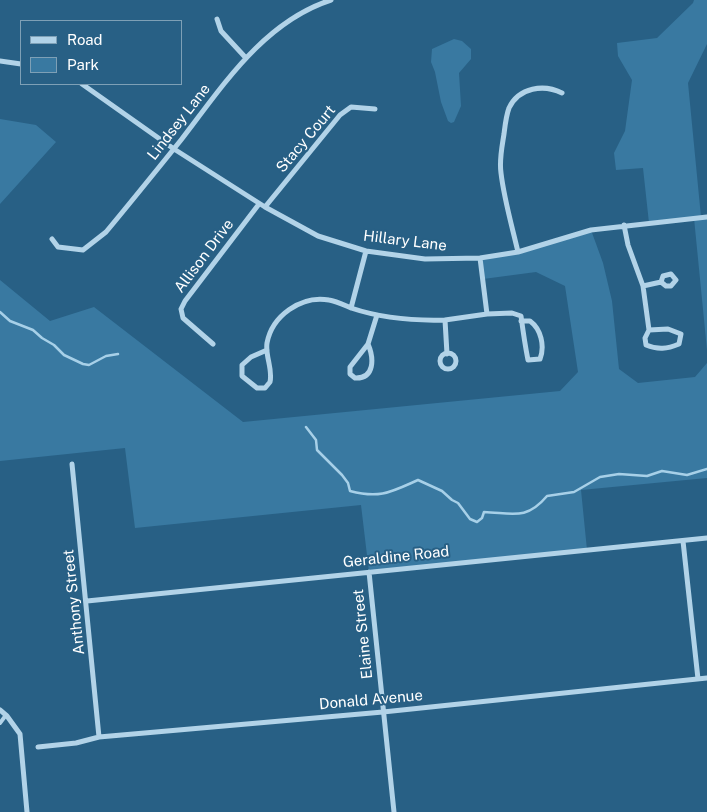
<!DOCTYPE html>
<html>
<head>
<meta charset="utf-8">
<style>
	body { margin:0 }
	#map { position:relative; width:707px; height:812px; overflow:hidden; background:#286085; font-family:"Public Sans",sans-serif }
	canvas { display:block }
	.legend { position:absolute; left:20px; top:20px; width:162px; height:65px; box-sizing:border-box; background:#286085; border:1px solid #7ea0b6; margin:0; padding:6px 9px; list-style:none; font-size:15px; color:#fff }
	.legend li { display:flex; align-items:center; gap:10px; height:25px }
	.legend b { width:25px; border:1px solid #7ea0b6 }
</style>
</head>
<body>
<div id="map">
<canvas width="707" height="812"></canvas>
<ul class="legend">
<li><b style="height:6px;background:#b2d3e8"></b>Road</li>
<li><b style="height:14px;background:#3979a1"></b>Park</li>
</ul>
</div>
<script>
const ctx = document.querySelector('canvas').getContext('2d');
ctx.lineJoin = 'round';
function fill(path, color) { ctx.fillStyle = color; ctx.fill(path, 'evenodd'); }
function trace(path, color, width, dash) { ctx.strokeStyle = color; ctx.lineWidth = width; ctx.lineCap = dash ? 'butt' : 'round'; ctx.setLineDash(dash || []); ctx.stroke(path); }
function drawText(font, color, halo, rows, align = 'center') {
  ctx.font = font + ' "Public Sans",sans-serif'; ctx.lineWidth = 4; ctx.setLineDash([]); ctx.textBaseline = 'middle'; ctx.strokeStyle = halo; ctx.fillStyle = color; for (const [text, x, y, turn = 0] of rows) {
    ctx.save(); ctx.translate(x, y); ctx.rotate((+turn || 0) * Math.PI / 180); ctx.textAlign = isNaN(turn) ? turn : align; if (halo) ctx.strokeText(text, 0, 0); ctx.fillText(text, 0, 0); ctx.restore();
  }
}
fill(new Path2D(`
	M694,0H707V44L688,83L701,217H707V350L694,218L649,223L643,168L616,170L614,153L625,131L632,80L618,56L617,43L657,38L693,3Z
	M454,39L462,41L471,49V59L459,73L461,106L454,122L451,123L448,121L441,102L435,72L431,62L432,49Z
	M0,119L36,125L56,142L0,204Z
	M591,230L603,263L612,301L619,369L638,383L695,377L707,363V478L581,490L587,550L369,572L361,505L135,528L125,448L0,461V280L50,321L94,307L243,422L560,391L578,372L565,286L536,272L483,279L480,258L518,252Z`), '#3979a1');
trace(new Path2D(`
	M0,312L10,321L33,330L42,338L54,345L64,355L83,364L89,365L106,356L118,354
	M306,427L316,440L317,450L342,475L348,483L350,491C380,499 391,492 418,480L442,491L452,500L458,503L470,519L477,522L482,518L484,512C512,513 526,521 547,496L574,492L600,477L619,474L647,476L662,471L687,475L707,469`), '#a7d0e8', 2.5);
trace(new Path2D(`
	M0,723L6,715`), '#b2d3e8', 4);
trace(new Path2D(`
	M217,19L221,31L245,57
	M0,61L21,64
	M82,84L174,149L265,207L318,236L366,251L425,259L480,258L518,252L591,230L707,217
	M265,207L340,115L351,107L375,109
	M624,225L628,245L643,286L649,330L645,338L646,345C658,350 667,349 679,344L681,334L668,329L649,330
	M52,239L58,247L83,250L106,232C131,202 156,171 181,140C222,87 263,22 331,0
	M518,252C512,226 504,199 501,173C499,160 502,147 504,134C505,126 506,116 509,108C519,87 544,84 562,93
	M643,286L661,282L666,286H671L676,280L671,274L663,276L661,282
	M351,308C381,318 413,321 445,320
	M487,314L512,313L521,316C523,331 525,345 528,360L540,359C545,346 541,329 530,321H521
	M213,344L183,318L181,309L185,301L259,204
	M368,344C374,358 375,379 355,378L350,374V367L368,344L377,315
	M267,350L251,357L242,365V376L257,388H265L270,382C273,369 265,356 267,343C272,316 301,295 329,300C336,301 344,305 351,308L366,251
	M440 361a8 8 0 1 1 16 0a8 8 0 1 1-16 0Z
	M447,354L445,320L487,314L480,258
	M72,464L99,737
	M683,541L698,679
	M369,572L394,812
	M87,601L707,538
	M0,710L7,716L20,734L27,812
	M38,747L76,743L99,737L383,712L707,678`), '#b2d3e8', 5);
drawText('15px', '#fff', '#286085', [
	["Lindsey Lane",179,122,-52],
	["Stacy Court",306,139,-50],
	["Hillary Lane",405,241,7],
	["Allison Drive",204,256,-53],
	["Geraldine Road",396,557,-6],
	["Anthony Street",74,602,-96],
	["Elaine Street",363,634,-96],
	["Donald Avenue",371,700,-5]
]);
</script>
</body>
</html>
